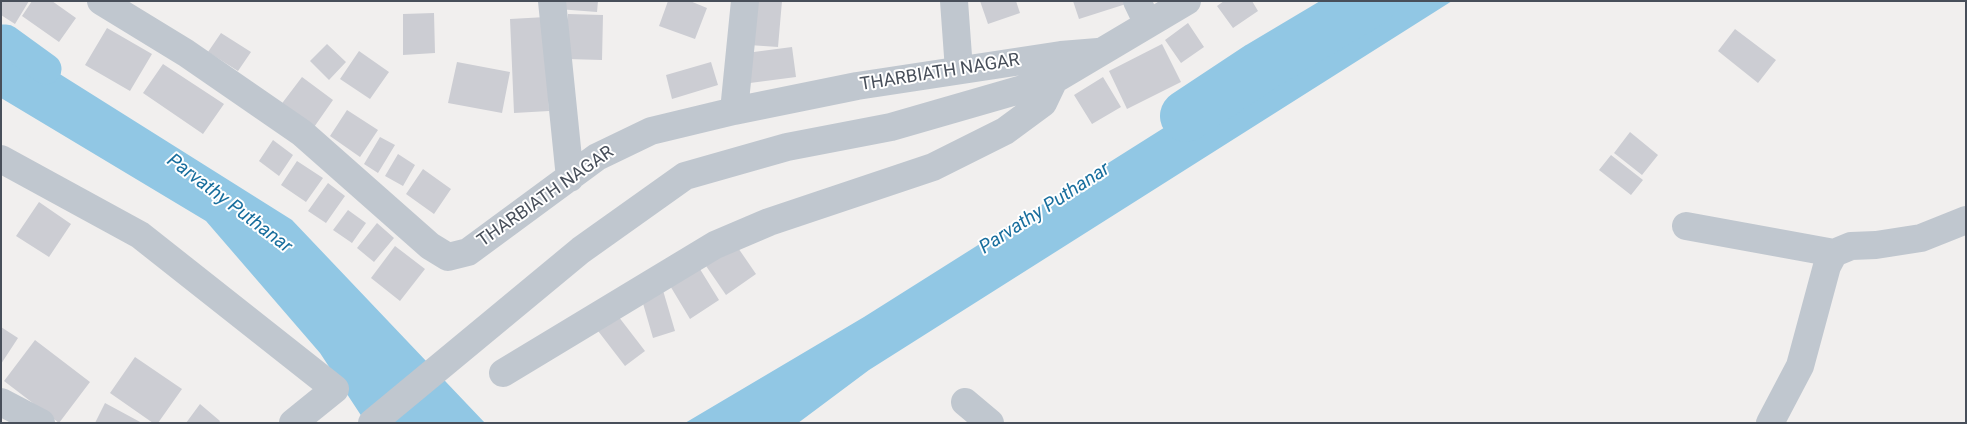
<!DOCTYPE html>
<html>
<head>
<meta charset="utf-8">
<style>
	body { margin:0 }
	#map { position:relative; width:1967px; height:424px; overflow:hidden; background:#f1efee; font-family:Roboto,sans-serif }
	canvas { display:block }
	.frame { position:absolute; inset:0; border:2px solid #484f5a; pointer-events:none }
</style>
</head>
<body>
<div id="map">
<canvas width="1967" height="424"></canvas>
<div class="frame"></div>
</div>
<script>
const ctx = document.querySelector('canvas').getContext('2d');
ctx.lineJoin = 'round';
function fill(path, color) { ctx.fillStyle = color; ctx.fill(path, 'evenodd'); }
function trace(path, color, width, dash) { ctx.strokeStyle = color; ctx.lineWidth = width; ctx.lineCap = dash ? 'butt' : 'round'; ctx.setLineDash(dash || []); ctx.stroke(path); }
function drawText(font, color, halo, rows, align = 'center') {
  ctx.font = font + ' Roboto,sans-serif'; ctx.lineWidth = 4; ctx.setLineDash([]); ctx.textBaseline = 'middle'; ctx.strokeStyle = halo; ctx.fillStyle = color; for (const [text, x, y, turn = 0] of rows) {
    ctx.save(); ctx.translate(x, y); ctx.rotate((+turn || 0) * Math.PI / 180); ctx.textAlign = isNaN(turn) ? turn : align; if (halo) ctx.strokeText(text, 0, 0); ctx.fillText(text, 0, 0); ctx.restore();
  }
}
fill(new Path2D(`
	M1365,1H1452L869,370L798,423H685L864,317Z
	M1,41L12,44L292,220L485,423H366L320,353L206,221L1,98Z`), '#91c7e4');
trace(new Path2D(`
	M1,40H6L46,69`), '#91c7e4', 31);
trace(new Path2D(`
	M1186,116L1260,67L1371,1`), '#91c7e4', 52);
fill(new Path2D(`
	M1,1H29L15,24L1,15Z
	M32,1H52L76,18L59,42L22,16Z
	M559,1H598L597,12L558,9Z
	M668,1H690L707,8L695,39L659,26Z
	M753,1H782L778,47L749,45Z
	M980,1H1016L1020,13L988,24Z
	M1073,1H1125L1126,4L1079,19Z
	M1224,1H1252L1258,11L1233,28L1217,6Z
	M434,13L435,53L403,55V14Z
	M568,14L603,15L602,60L567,59Z
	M546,17L549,111L514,113L510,19Z
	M1188,23L1204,47L1181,63L1165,40Z
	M107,28L152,54L130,91L85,65Z
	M1735,29L1776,60L1758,83L1718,51Z
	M221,33L251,52L238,71L208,52Z
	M327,44L346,62L329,80L310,61Z
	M1162,44L1181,82L1127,109L1109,71Z
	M792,47L796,77L750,83L746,53Z
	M359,51L389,72L370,99L340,79Z
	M457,62L510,72L502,113L448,103Z
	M711,62L718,85L672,99L666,75Z
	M163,64L224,104L203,134L143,93Z
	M302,77L333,100L312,130L280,106Z
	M1103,77L1121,107L1092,124L1074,95Z
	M347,110L378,130L360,157L330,136Z
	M1630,132L1658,155L1642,175L1614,153Z
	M380,137L395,145L378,173L364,164Z
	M273,140L293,155L279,176L259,161Z
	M398,154L415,165L403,186L385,176Z
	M1611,155L1643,180L1631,195L1599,170Z
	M297,161L323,178L306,202L281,185Z
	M423,169L451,189L434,214L406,194Z
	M328,183L345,196L326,223L308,211Z
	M39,202L71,224L49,257L16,236Z
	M348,210L366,223L352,243L333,230Z
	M377,223L394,238L374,262L357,248Z
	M734,242L756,274L726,295L704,263Z
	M395,246L425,269L400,301L371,278Z
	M695,261L719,300L690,319L666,279Z
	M662,287L675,331L653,338L640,293Z
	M615,312L645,351L625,366L595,327Z
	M1,327L18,338L1,364Z
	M35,340L90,382L59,423L4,381Z
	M135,357L182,389L158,423H153L110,393Z
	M105,403L142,423H95Z
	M200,404L220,421L219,423H186Z`), '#cccdd3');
trace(new Path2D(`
	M101,1L186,53L302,133L430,246L448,257L468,252L597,157L651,131L734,111L857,86L1061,55L1098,52
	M552,1L570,178
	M954,1L959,70
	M1137,1L1148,24
	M734,111L745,1
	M1,159L140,235L335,389L293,423
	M1686,226L1834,253
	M503,373L715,245L769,222L933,167L1005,131L1043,103L1054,80
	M1,402L41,423
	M965,402L990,423
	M372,423L581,250L685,176L787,147L891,127L1054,80L1187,1
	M1770,423L1800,366L1827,266L1834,253L1851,246L1876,245L1921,238L1966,220`), '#c0c7cf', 28);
drawText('18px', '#484f5a', '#fff', [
	["THARBIATH NAGAR",940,73,-9],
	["THARBIATH NAGAR",546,197,-35]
]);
drawText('italic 19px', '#186e9d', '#fff', [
	["Parvathy Puthanar",229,204,37],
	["Parvathy Puthanar",1045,209,-33]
]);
</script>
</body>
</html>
